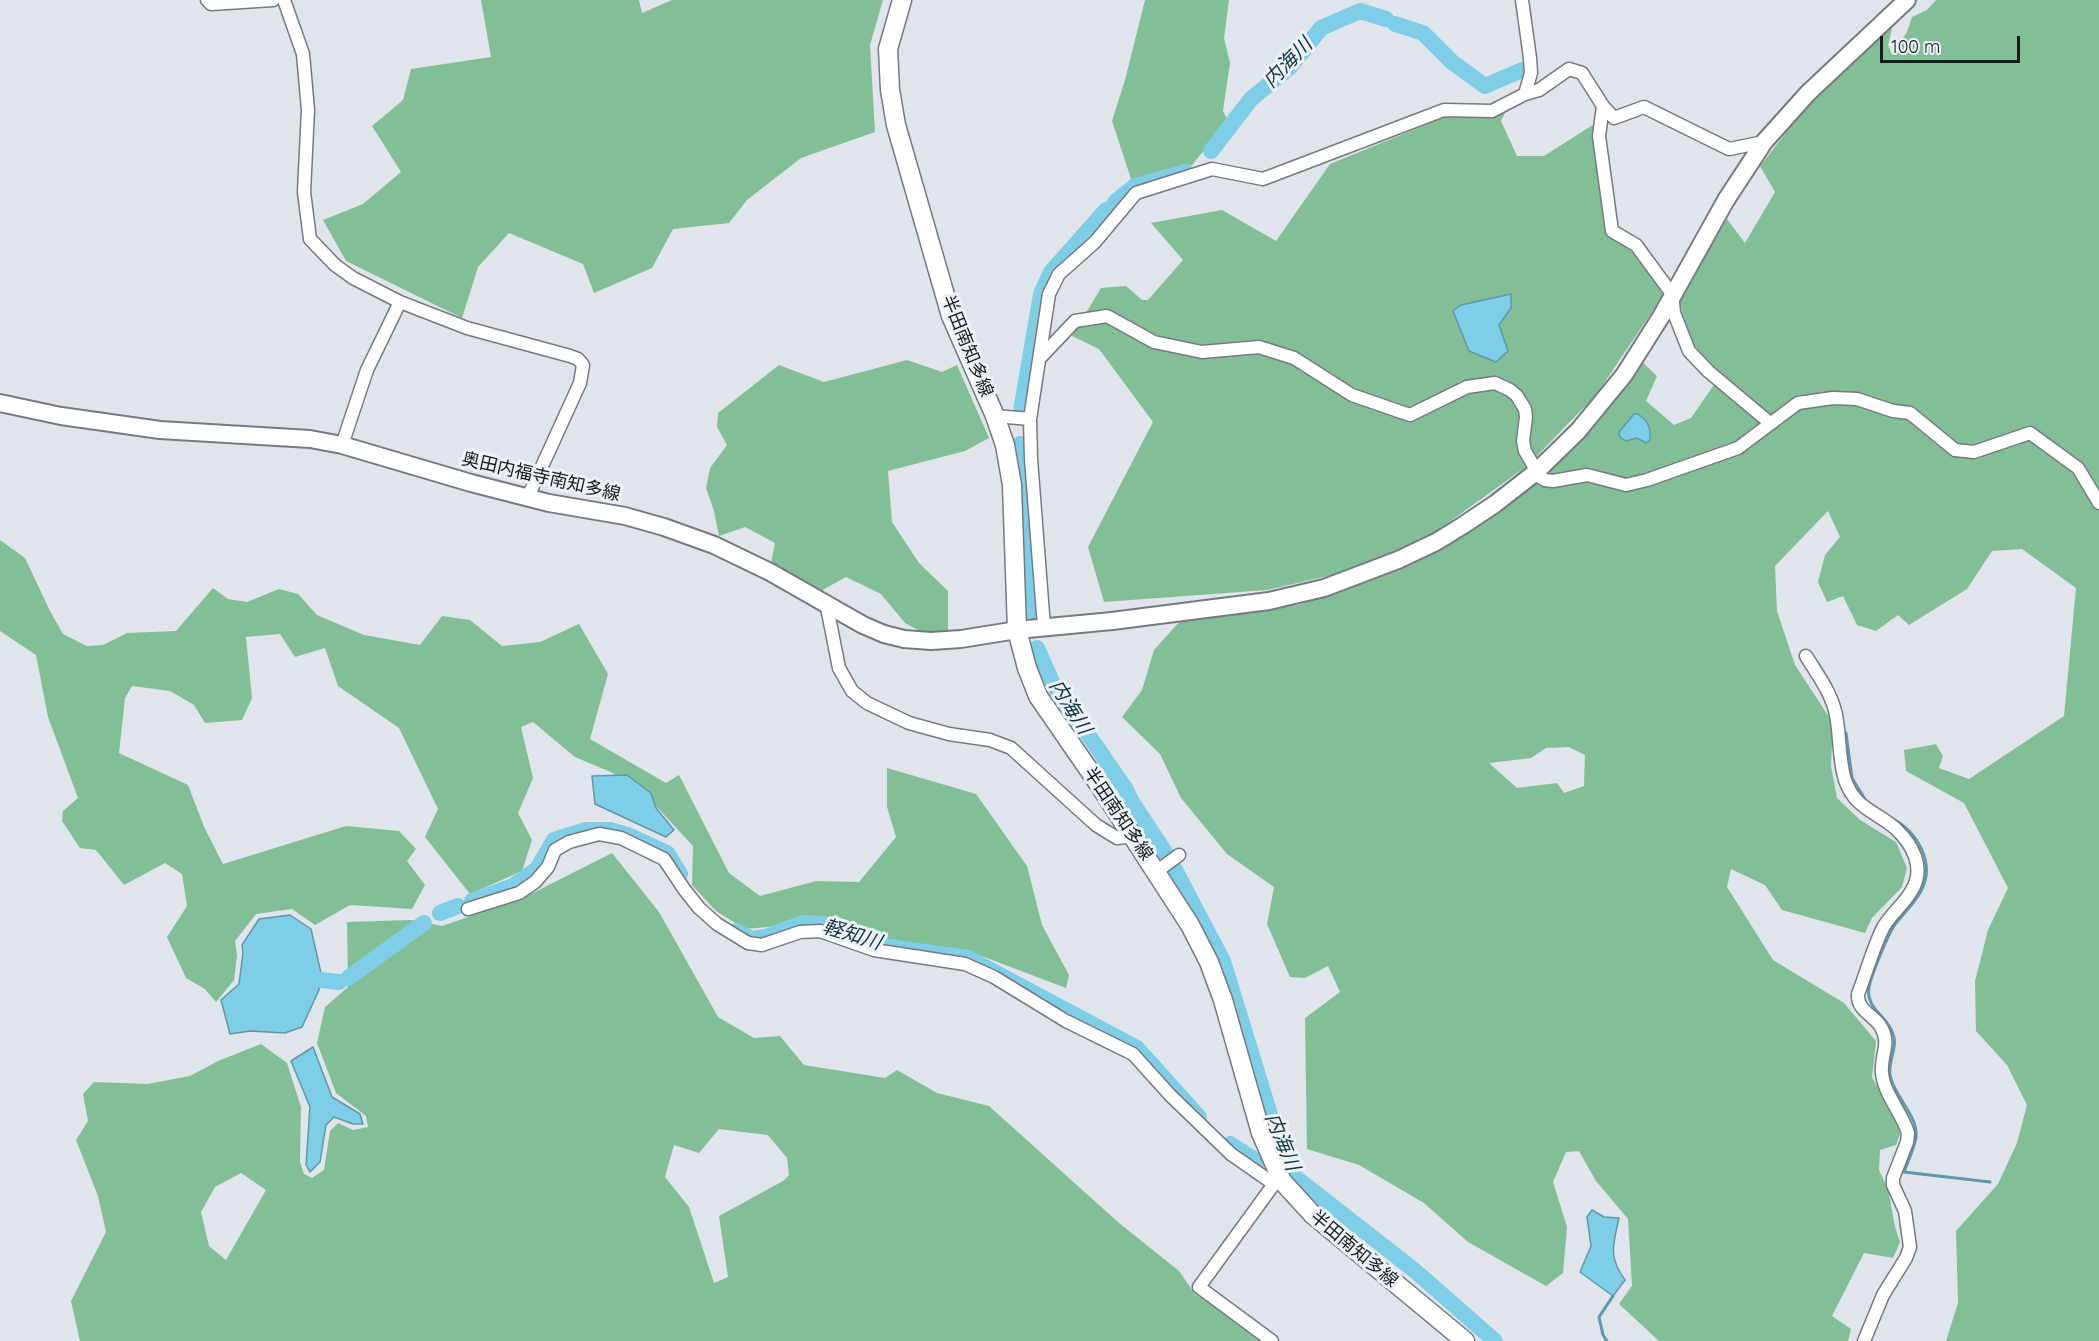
<!DOCTYPE html>
<html>
<head>
<meta charset="utf-8">
<style>
	body { margin:0 }
	#map { position:relative; width:2099px; height:1341px; overflow:hidden; background:#e0e4eb; font-family:Quicksand,sans-serif }
	canvas { display:block }
	.scale { position:absolute; left:1880px; top:36px; width:140px; height:27px; box-sizing:border-box; border:3px solid #181a1c; border-top:0; padding-left:8px; font-size:18px; line-height:21px; white-space:nowrap; color:#181a1c; -webkit-text-stroke:4px #edf1f8; paint-order:stroke }
</style>
</head>
<body>
<div id="map">
<canvas width="2099" height="1341"></canvas>
<div class="scale">100 m</div>
</div>
<script>
const ctx = document.querySelector('canvas').getContext('2d');
ctx.lineJoin = 'round';
function fill(path, color) { ctx.fillStyle = color; ctx.fill(path, 'evenodd'); }
function trace(path, color, width, dash) { ctx.strokeStyle = color; ctx.lineWidth = width; ctx.lineCap = dash ? 'butt' : 'round'; ctx.setLineDash(dash || []); ctx.stroke(path); }
function drawText(font, color, halo, rows, align = 'center') {
  ctx.font = font + ' Quicksand,"Noto Sans JP",sans-serif'; ctx.lineWidth = 6; ctx.setLineDash([]); ctx.textBaseline = 'middle'; ctx.strokeStyle = halo; ctx.fillStyle = color; for (const [text, x, y, turn = 0] of rows) {
    ctx.save(); ctx.translate(x, y); ctx.rotate((+turn || 0) * Math.PI / 180); ctx.textAlign = isNaN(turn) ? turn : align; if (halo) ctx.strokeText(text, 0, 0); ctx.fillText(text, 0, 0); ctx.restore();
  }
}
fill(new Path2D(`
	M481,0H639L642,13L672,0H883L870,45L875,132L801,158L747,200L729,223L673,229L652,268L594,293L583,264L509,233L478,267L462,318L346,261L323,220L363,204L401,172L372,126L403,100L411,69L491,57Z
	M1145,0H1229L1224,38L1230,63L1223,111L1228,121L1192,165L1132,182L1112,121L1125,80Z
	M1936,0H2099V1341H1946L1958,1303L1956,1231L1998,1184L2017,1143L2027,1105L2007,1065L1976,1031L1975,981L1988,930L2008,888L1964,803L1906,771L1904,750L1936,744L1943,756L1939,768L1969,779L2064,716L2076,588L2022,549L1992,551L1967,589L1909,625L1898,615L1876,631L1857,625L1843,596L1827,602L1818,582L1825,555L1840,537L1828,511L1775,566L1777,611L1795,665L1833,723L1831,766L1837,798L1860,820L1896,842L1907,868L1902,887L1872,918L1865,933L1782,910L1765,885L1731,869L1727,887L1773,960L1844,1003L1876,1041L1872,1077L1901,1131L1896,1145L1880,1150L1879,1170L1888,1189L1895,1227L1900,1242L1893,1258L1864,1253L1832,1316L1851,1329L1848,1341H1659L1619,1304L1632,1286L1628,1219L1596,1181L1579,1151L1566,1152L1553,1182L1567,1227L1563,1273L1546,1286L1468,1242L1424,1203L1359,1165L1307,1149L1305,1018L1340,992L1328,966L1305,978L1290,977L1267,924L1274,887L1227,854L1181,798L1160,754L1122,717L1142,690L1154,650L1180,621L1298,605L1364,582L1438,548L1481,523L1538,482L1593,428L1642,362L1657,376L1646,401L1674,425L1691,418L1722,373L1693,350L1678,298L1727,219L1745,243L1775,192L1760,166L1805,108L1889,27L1892,29L1888,45L1892,55L1907,32L1912,17L1927,10ZM1569,747L1585,755L1584,786L1564,793L1557,783L1517,788L1489,763L1531,758L1546,748Z
	M1506,111L1501,121L1517,156H1544L1599,121L1608,232L1634,248L1664,294L1596,395L1527,466L1431,535L1359,569L1267,590L1104,602L1088,547L1153,422L1099,349L1072,336L1101,288L1126,286L1142,300H1148L1183,260L1151,223L1222,210L1276,241L1330,164L1447,116Z
	M907,360L942,372L957,365L989,438L965,451L888,471L892,522L919,563L948,591V630L924,633L905,623L881,594L846,577L819,592L771,563L775,543L745,527L719,536L714,511L706,488L710,468L727,445L717,427L718,413L779,365L824,382Z
	M0,540L25,558L50,611L63,634L87,646L103,645L127,633L176,631L213,588L228,599L247,602L279,589L298,594L317,615L364,635L420,645L442,616L470,620L502,646L540,642L579,624L608,674L590,739L666,783L679,775L729,873L760,896L816,881L859,882L896,837L887,807V768L976,794L1027,866L1042,925L1069,975L1066,988L971,952L894,942L825,919H803L779,926L745,929L716,911L692,885L693,846L655,805L613,773L575,757L533,722L521,727L533,778L518,813L532,840L522,871L470,894L425,837L438,809L399,728L338,686L325,648L295,657L280,634L246,637L252,698L242,720L205,723L194,705L170,691L132,686L125,698L119,753L188,785L205,829L223,864L346,826L399,831L416,849L407,861L425,885L412,909L350,905L315,925L292,909L256,914L235,941L237,955L234,980L216,1002L205,989L186,978L167,937L187,906L182,874L165,863L124,885L96,850L80,848L62,821L63,811L78,798L48,717L36,655L0,631Z
	M612,853L659,912L718,1017L754,1038L780,1036L804,1065L885,1078L897,1070L937,1093L989,1106L1119,1223L1179,1271L1194,1293L1263,1341H80L71,1301L106,1232L98,1196L76,1140L88,1121L83,1094L94,1082L147,1084L190,1076L218,1061L261,1044L287,1063L301,1107L300,1162L304,1174L312,1178L324,1170L330,1131L338,1123L353,1130L368,1127L366,1116L336,1093L317,1043L325,1007L348,987L347,922L411,920L442,926L521,899ZM719,1129L768,1135L787,1158L789,1175L783,1181L719,1216L728,1277L714,1283L689,1207L665,1177L674,1145L699,1153ZM241,1173L266,1190L226,1260L209,1246L201,1212L215,1187Z`), '#82bf96');
const water = new Path2D(`
	M1511,294V308L1499,325L1508,351L1496,362L1469,351L1453,311L1461,305Z
	M1634,414H1638C1648,421 1651,427 1650,440L1646,443L1637,438L1626,441L1620,437L1619,432Z
	M627,775L651,793L656,808L674,830L666,837L595,804L592,776Z
	M290,915L311,929L321,973L319,990L302,1027L285,1033L250,1031L230,1034L221,1000L239,984L243,953L242,945L259,919Z
	M313,1047L332,1097L360,1114L363,1124H353L334,1117L326,1125L320,1162L310,1172L306,1165L310,1107L291,1061Z
	M1592,1210L1604,1217L1619,1218C1613,1245 1608,1257 1625,1280L1613,1296L1580,1272L1591,1246L1587,1217Z`);
fill(water, '#7ecee8');
trace(water, '#5f98ab', 1.5);
trace(new Path2D(`
	M1846,733L1852,778L1866,801
	M1891,818C1917,831 1936,863 1921,891C1914,904 1902,915 1893,927C1886,940 1872,973 1869,987C1865,1009 1887,1015 1893,1034C1898,1047 1888,1061 1890,1075C1893,1095 1919,1117 1916,1137C1914,1149 1908,1161 1904,1172L1990,1182
	M1607,1341L1603,1335L1599,1317L1613,1296`), '#5f98ab', 3);
trace(new Path2D(`
	M1395,24L1423,33L1452,62L1485,86L1522,70
	M1211,151L1251,99L1291,66L1321,28L1360,11L1386,19
	M1115,202L1135,186L1186,172
	M1021,411L1041,294L1051,272L1106,210
	M1020,444L1024,510L1033,612
	M1037,648L1053,684L1125,788L1132,802L1166,854
	M1174,868L1223,961L1272,1121L1285,1158L1295,1177L1414,1270L1495,1341
	M472,901L513,886L537,869L554,840L586,830H610L630,836L667,853L680,874
	M440,913L458,906
	M736,931L751,939L766,937L803,923L824,924L882,946L968,958L1137,1048L1199,1117
	M348,978L424,923
	M321,980L339,982
	M1230,1144L1258,1162`), '#7ecee8', 16);
const street = new Path2D(`
	M207,0L211,4L273,0
	M284,0L303,54L308,110L304,192L310,239L335,265L353,278L400,302L467,328L570,356L578,359L583,365L580,383L528,497
	M1522,0L1530,58L1531,73L1525,94
	M1603,106L1614,118L1644,107L1729,149L1764,142
	M1041,357L1075,321L1107,316L1154,342L1202,352L1259,347L1294,358L1352,395L1410,415L1467,387L1495,383L1510,390L1517,396L1525,409L1526,417L1523,441L1525,451L1540,477L1545,480L1553,481L1587,475L1626,485L1647,480L1738,448L1798,403L1833,398L1857,399L1893,411L1910,413L1955,450L1974,452L2030,433L2078,468L2099,503
	M995,416L1030,419
	M342,445L367,370L400,302
	M826,602L839,668L852,691L867,703L909,723L949,734L990,740L1011,748L1096,825L1117,838L1133,836
	M1044,627L1031,459L1030,419L1049,294L1059,274L1095,242L1136,193L1212,169L1263,179L1444,110L1492,111L1525,94L1539,90L1569,69L1582,73L1603,106L1599,136L1612,231L1636,245L1672,294L1674,313L1689,351L1708,371L1770,423
	M1806,656C1819,677 1834,696 1837,721C1840,740 1839,761 1845,780C1855,809 1876,811 1896,829C1913,845 1925,868 1912,890C1905,903 1892,913 1884,926C1874,944 1866,974 1858,994C1857,1011 1873,1014 1881,1027C1891,1044 1880,1056 1882,1073C1884,1094 1902,1113 1908,1133L1907,1142L1893,1178V1185L1905,1211L1910,1247L1906,1258L1883,1295L1864,1341
	M1156,872L1179,855
	M468,909L519,893L535,882L548,867L555,850L569,842L599,834L621,838L664,859L684,889L699,908L717,924L748,943L762,945L800,932L820,931L874,950L965,964L994,977L1066,1021L1133,1054L1170,1095L1231,1154L1274,1184
	M1272,1341L1199,1287L1274,1184L1281,1181`);
const secondary = new Path2D(`
	M0,403L61,416L160,430L310,439L342,445L471,483L549,503L625,516L664,527L714,545L770,572L863,625L884,634L904,639L931,641L961,639L1017,630L1112,621L1269,601L1324,588L1398,560L1436,542L1462,526L1495,504L1536,472L1578,431L1624,375L1662,315L1726,200L1764,142L1808,93L1907,0`);
const primary = new Path2D(`
	M902,0L888,49L890,90L896,125L951,316L995,416L1005,445L1012,485L1017,630L1027,668L1038,696L1100,786L1190,925L1209,962L1223,1000L1261,1133L1282,1181L1312,1214L1465,1341`);
trace(street, '#767a80', 15);
trace(secondary, '#767a80', 20);
trace(primary, '#767a80', 21);
trace(street, '#fff', 12);
trace(secondary, '#fff', 16);
trace(primary, '#fff', 18);
drawText('18px', '#181a1c', '#edf1f8', [
	["半田南知多線",967,346,68],
	["奥田内福寺南知多線",541,477,13],
	["半田南知多線",1118,814,56],
	["半田南知多線",1354,1249,40]
]);
drawText('italic 20px', '#0f3541', '#edf1f8', [
	["内海川",1288,63,-46],
	["内海川",1070,707,58],
	["軽知川",852,935,17],
	["内海川",1282,1142,68]
]);
</script>
</body>
</html>
